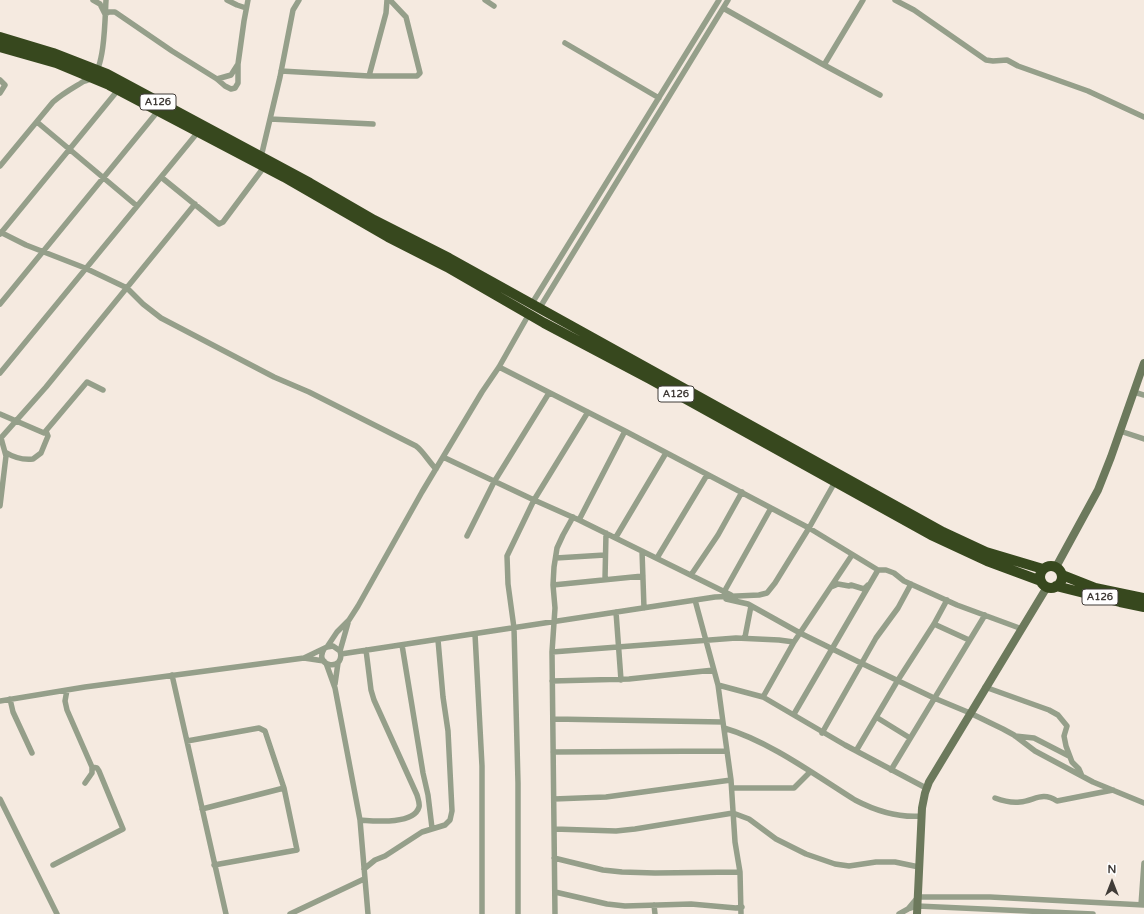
<!DOCTYPE html>
<html>
<head>
<meta charset="utf-8">
<style>
	body { margin:0 }
	#map { position:relative; width:1144px; height:914px; overflow:hidden; background:#f5eae0; font-family:"Varela Round",sans-serif }
	canvas { display:block }
	.north { position:absolute; left:1092px; top:862px; width:40px; height:40px; -webkit-text-stroke:3px #fff; paint-order:stroke; rotate:0deg; font-size:11px; font-weight:700; line-height:16px; text-align:center; color:#413c38 }
	.north::after { content:''; display:block; margin:auto; width:14px; height:18px; background:#413c38; clip-path:polygon(50% 0,100% 100%,50% 72%,0 100%) }
</style>
</head>
<body>
<div id="map">
<canvas width="1144" height="914"></canvas>
<div class="north">N</div>
</div>
<script>
const ctx = document.querySelector('canvas').getContext('2d');
ctx.lineJoin = 'round';
function trace(path, color, width, dash) { ctx.strokeStyle = color; ctx.lineWidth = width; ctx.lineCap = dash ? 'butt' : 'round'; ctx.setLineDash(dash || []); ctx.stroke(path); }
function drawText(font, color, halo, rows, align = 'center') {
  ctx.font = font + ' "Varela Round",sans-serif'; ctx.lineWidth = 3; ctx.setLineDash([]); ctx.textBaseline = 'middle'; ctx.strokeStyle = halo; ctx.fillStyle = color; for (const [text, x, y, turn = 0] of rows) {
    ctx.save(); ctx.translate(x, y); ctx.rotate((+turn || 0) * Math.PI / 180); ctx.textAlign = isNaN(turn) ? turn : align; if (halo) ctx.strokeText(text, 0, 0); ctx.fillText(text, 0, 0); ctx.restore();
  }
}
trace(new Path2D(`
	M93,0L100,4L105,14
	M227,0L237,5L246,8
	M485,0L494,6
	M895,0L914,10L986,60L993,61L1007,60L1018,66L1088,91L1144,117
	M723,8L824,65L880,95
	M105,14L109,12H115L172,51L217,79L225,86L231,89L235,88L238,83V64
	M565,43L659,98
	M824,65L863,0
	M281,71L369,76L386,13L387,0
	M369,76H417L420,73L406,17L390,0
	M217,79L231,75L238,64L244,21L248,0
	M0,80L5,85L0,93
	M270,119L373,124
	M37,122L137,206
	M261,157L280,77L293,10L299,0
	M0,166L53,102C62,94 71,89 81,83C84,80 89,81 92,78C105,67 105,17 106,0
	M161,177L219,224L223,222L264,167
	M0,232L26,245L85,268L127,288L143,304L161,318L274,377L309,392L416,446C423,451 429,462 436,469
	M0,234L118,90
	M0,304L158,111
	M531,305L719,0
	M539,309L728,0
	M499,367L625,431L809,528L878,570H886L894,573L904,581L957,605L1022,629
	M0,373L198,132
	M1134,392L1144,395
	M0,414L44,433L87,382L103,390
	M1120,431L1144,439
	M0,439L46,387L195,204
	M5,452C13,457 24,460 33,459L41,453L48,436L46,431
	M443,457L534,500L579,520L731,595
	M0,506L6,456L1,438
	M579,520L625,431
	M467,536L494,482L549,393
	M616,537L666,453
	M642,551L644,608
	M556,558L605,555
	M657,558L707,475
	M691,575L718,535L742,492
	M605,579L606,533
	M553,585L643,576
	M831,587L838,584L849,586L851,585L864,589L868,585
	M724,592L771,508
	M726,599L748,604L800,633L861,663L934,698L970,713L1003,729L1014,735L1035,751L1093,782L1144,803
	M695,600L718,685L723,722L731,780L735,842L740,872L741,914
	M616,612L621,680
	M934,624L969,640
	M475,634L482,766V914
	M745,637L751,606
	M402,645L423,773L428,795L432,828
	M327,647L337,632L349,620L358,606L422,492L482,392L499,367L529,314
	M340,651L348,623
	M552,652L736,638L779,640L794,642
	M341,654L715,597L759,595L767,593L775,583L809,528L835,482
	M304,658L327,647L333,646L340,651C346,672 313,667 324,649
	M326,663L335,688L360,820L368,914
	M172,675L226,914
	M552,681L629,679L714,670
	M335,684L338,663
	M718,685L763,697L845,745L926,788
	M985,687L1049,710L1058,715L1067,726L1064,736L1066,746L1072,762L1079,769L1082,776
	M67,690L65,701L67,710L92,767V773L85,783
	M763,697L794,642L852,555
	M10,699L13,712L32,753
	M0,701L85,687L304,658L324,661
	M794,714L878,570
	M876,717L910,738
	M553,719L723,722
	M724,728C769,741 815,775 855,800C876,811 898,818 922,816
	M822,733L876,638L898,608L911,584
	M1015,736L1034,738L1069,756
	M187,741L259,728L265,731L284,788
	M856,751L898,680L934,624L947,600
	M553,752L727,751
	M891,770L985,615
	M732,788H794L810,772
	M995,798C1003,801 1012,803 1020,802C1034,801 1042,791 1057,801L1113,790
	M0,799L57,914
	M554,799L606,797L731,780
	M202,809L284,788L297,850L214,865
	M360,820C374,821 414,825 419,807C420,804 418,799 417,795L374,700L371,690L366,650
	M554,829L616,831L635,829L733,813L749,819L776,839L806,854L835,864L849,866L876,862H895L919,867
	M554,858L603,870L622,872L655,873L740,872
	M53,865L123,829L99,771L97,768L92,767
	M364,869L375,860L385,856L422,832L445,825L450,820L452,811L448,731L443,697L438,640
	M555,892L607,904L625,906L691,904L736,908L742,907
	M654,905L655,914
	M1141,905L1144,863
	M908,909L918,897H990L1144,905
	M290,914L364,879
	M518,914V783L514,628L508,584L507,556L534,500L588,412
	M555,914L552,652L555,608L553,585L554,567L557,548L563,535L573,517
	M899,914L908,909L917,906L1093,914`), '#959f8a', 5.5);
trace(new Path2D(`
	M1056,567L1098,490L1111,457L1144,363
	M917,914L922,808L925,793L929,782L1047,587`), '#6c795c', 8);
trace(new Path2D(`
	M0,37L53,53L107,74L310,183L374,220L449,258L943,532L986,552L1043,569
	M0,47L56,63L109,85L284,177L388,237L447,267L544,323L650,379L931,535L987,561L1041,581
	M1040 577a11 11 0 1 1 22 0a11 11 0 1 1-22 0Z
	M1062,575L1095,588L1144,598
	M1056,586L1120,602L1144,607`), '#37481e', 10);
for (const [x, y, w] of [
	[158,102,36],
	[676,394,36],
	[1100,597,36]
]) { const box = new Path2D(); box.roundRect(x - w / 2, y - 8, w, 16, 3); ctx.fillStyle = '#fff'; ctx.fill(box); trace(box, '#413c38', 1); }
drawText('bold 10px', '#413c38', null, [
	["A126",158,102],
	["A126",676,394],
	["A126",1100,597]
]);
</script>
</body>
</html>
